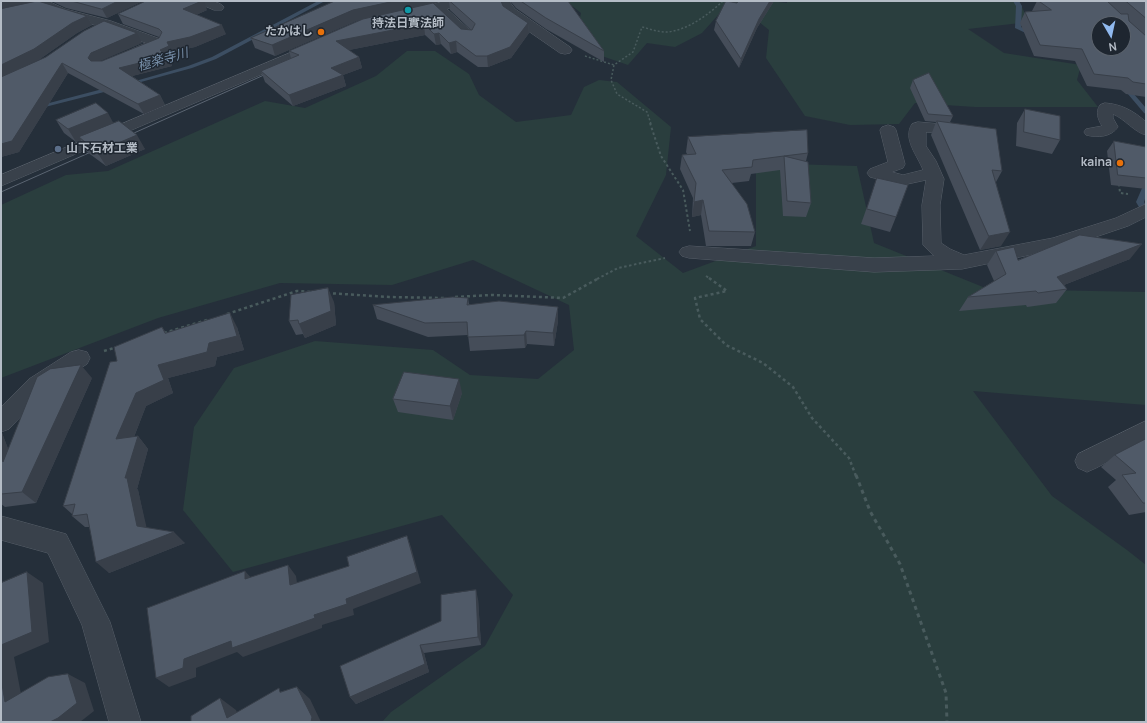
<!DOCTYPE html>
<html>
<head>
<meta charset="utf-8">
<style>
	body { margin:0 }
	#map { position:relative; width:1147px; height:723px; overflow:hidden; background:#252f3a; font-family:Manrope,sans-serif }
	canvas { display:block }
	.frame { position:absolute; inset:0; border:2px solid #b4bcc6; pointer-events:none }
	.north { position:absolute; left:1091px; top:16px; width:40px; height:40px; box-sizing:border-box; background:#1e2630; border:1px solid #5a626c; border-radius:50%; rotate:171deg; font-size:11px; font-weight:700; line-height:16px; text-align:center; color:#b4bcc6 }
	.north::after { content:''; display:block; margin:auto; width:14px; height:18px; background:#90b9ef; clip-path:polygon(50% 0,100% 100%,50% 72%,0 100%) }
</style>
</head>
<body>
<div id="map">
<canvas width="1147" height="723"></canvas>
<div class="frame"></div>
<div class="north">N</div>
</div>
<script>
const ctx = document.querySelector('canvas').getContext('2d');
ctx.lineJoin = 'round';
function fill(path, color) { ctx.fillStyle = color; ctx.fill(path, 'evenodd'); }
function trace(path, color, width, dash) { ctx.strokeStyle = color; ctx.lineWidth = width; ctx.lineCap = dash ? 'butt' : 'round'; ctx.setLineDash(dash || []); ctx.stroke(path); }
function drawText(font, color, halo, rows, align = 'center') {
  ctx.font = font + ' Manrope,"Noto Sans JP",sans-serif'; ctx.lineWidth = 3; ctx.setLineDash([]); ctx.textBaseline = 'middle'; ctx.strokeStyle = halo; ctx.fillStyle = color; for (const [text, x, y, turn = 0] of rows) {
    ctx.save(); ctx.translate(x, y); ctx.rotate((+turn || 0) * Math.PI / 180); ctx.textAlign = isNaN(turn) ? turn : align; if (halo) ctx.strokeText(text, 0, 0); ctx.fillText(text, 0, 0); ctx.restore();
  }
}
fill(new Path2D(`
	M566,1H770L787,3V1H1019L1029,22L968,29L1004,53L1081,65L1077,80L1098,107H975L915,103L899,124L850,125L805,116L766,58L769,30L738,5H727L702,33L675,47L647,43L628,65L596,54V40L577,32L581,13Z
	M407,51H435L469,74L479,95L516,122L571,115L584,87L599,80L617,82L671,127L666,175L636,236L683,273L756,246V163L857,166L874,243L988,289L1146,292V405L973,391L1052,496L1127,550L1146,565V722H382L391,712L485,646L513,595L442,515L233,572L183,510L194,427L234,368L315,341L433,350L470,375L538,379L574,350L569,305L473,260L392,285L280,283L158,318L1,378V205L66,175L108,171L265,101L305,108L376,76Z`), '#2a3e3e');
fill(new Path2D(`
	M318,1H325L216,59L192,68L130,85L125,84L188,66L212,57Z
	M1013,1H1019L1022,6L1021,27L1036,34V36H1032L1015,28L1016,6Z
	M1122,85H1126L1146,108V114L1144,113L1122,87Z
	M114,86L117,88L116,89L37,109L34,107Z
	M1143,186H1146V196L1144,202L1146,206V214H1143L1136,202Z`), '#3c4e62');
const minor = new Path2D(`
	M34,1H48L65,9L111,21L163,40L165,43L163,46C153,50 142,57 132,55L130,52L132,49L146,43C131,38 117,32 102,27C84,21 45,18 34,1Z
	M198,1C207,1 218,0 224,7L222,10H214L200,4Z
	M445,1H463L461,4L447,9L473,33L475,36L473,39H463L435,12L409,19L404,18L403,15L404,12Z
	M497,1H509L515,9L570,47L572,50L570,53L565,54L560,53L505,15Z
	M318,41L323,42L325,45L323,48L1,186V175Z
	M1105,103C1121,104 1134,111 1146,122V135C1134,132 1125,119 1113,114V118L1118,127C1111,137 1098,138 1086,135L1084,132L1086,129L1102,126C1098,119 1095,112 1100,105Z
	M918,122L963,126L969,128L971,131L969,134L963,136L926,132V146L936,161L944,179L940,205L941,243L950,249L964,255L1053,238L1116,218L1146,204V217L1128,226L1063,248L962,269L874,272L689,258L682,256L679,252L682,248L689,246L874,258L934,256L923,245L922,205L926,180L903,185L870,177L867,173L870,169L888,162L880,130L882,127L888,125L894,127L896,130L905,164L903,168L892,172L903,175L923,170C918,156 902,139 912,124Z
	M79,350L87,352L90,358L87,364L45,391L9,429L1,432V407L29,379L71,352Z
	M1146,421V442L1096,468L1087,472L1078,468L1075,461L1078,454Z
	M1,516L66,534L110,622L141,722H109L82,625L48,553L1,540Z`);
trace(minor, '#575f69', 1);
trace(new Path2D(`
	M585,56L614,65
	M651,124L647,112L617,94L611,80L614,65L633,52L642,27C650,29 658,32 666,32C687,31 709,14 723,1`), '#495b5d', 1.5, [2, 2]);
trace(new Path2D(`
	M650,123L661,156L683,190L690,231
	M1119,184L1120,193L1128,194
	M706,276L711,279
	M597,279L618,268L665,258`), '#495b5d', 2, [2.5, 2.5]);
trace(new Path2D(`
	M709,278L727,291L695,298L700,319L726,345L763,363L793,387L812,418L849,458L856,476
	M327,293L389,297L444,298
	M455,297L491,295L563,298L599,278
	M227,314L297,291L312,292
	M164,333L207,320
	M104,351L117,347`), '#495b5d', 2.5, [3, 3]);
trace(new Path2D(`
	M856,475L870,511L900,564L946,693L947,722`), '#495b5d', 3, [4, 4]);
fill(minor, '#39414b');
trace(new Path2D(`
	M125,137L273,71
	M1,192L100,148`), '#5b6572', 1);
fill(new Path2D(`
	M1,1H33V2L87,16L92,25L77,33L40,59L21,68L142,43L99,61H102L159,38V37L123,24L118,14L207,10L196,15L226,34L195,47L172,52L174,56L169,58L172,66L132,76L160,95L165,105L144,114L68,73L19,152L1,157Z
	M51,1H143L107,18L66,8Z
	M449,1H501L503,6L528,23L529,33L511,58L488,67H478L457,52L451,54L441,44L436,45L425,35L349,50L359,57L362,68L343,75L346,86L293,106L265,82L261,71L291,58L289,51L362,19L356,21L275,56L255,48L251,38L433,4L461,29L471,30L450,10Z
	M510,1H568L604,51V62L546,29L516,8Z
	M739,1H774L757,28L739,68L714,30L716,21Z
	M1037,1H1107L1121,14L1107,1H1146V97L1126,94L1121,90L1087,86L1075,61L1034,56L1020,23L1025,12L1032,11Z
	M913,80L953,116L950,122L1002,171L996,182L1001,246L980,250L931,135L936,122L925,121L910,88Z
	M1025,109L1060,140L1052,154L1016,146L1017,123Z
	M56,120L114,123L145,149L106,166L87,152L81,140L76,142L64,133Z
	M688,137L808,153L806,161L811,203L806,217L783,216L780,170L751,174L749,181L732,183L755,232L751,246H706L701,215L692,217L693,198L680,169L682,155L687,154L686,152Z
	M1114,141L1146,147V189L1111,185L1107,151Z
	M877,178L896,217L890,232L861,224L872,193Z
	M996,251L1018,260L1130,259L1064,285L1067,289L1056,303L1027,307L1026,305L959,311L968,297L994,281L987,265Z
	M468,298L469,304L558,307V321L554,346L527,344L525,348L470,351L468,335L428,337L377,319L373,305Z
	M334,302L336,325L305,338L303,334L296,335L289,321Z
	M162,327L166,333L237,327L244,350L217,357L215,366L168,378L173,393L146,406L134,437L138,436L148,449L137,489L138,490L146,528L185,543L109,573L89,527H85L72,516V514L63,506L117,361Z
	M92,378L36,503L5,507L1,504V432L2,433L8,449Z
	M462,393L453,420L398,412L393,399Z
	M1146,439V512L1129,515L1108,487L1116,480L1101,467L1115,455Z
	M478,599L481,645L424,653L429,672L356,704L350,697L441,621Z`), '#454d59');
fill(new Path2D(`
	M1,1H33V2L1,10Z
	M118,1H143L107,18L102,9Z
	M202,1H204L207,10L187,19L183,9Z
	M395,1H441L434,4L356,21L275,56L272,45L353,10Z
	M770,1H774L757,28L739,68L741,59L759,19Z
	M87,16L92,25L77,33L40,59L1,78V65L72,23Z
	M528,23L529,33L511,58L488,67L487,56Z
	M424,24L425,35L339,52L336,41Z
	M222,25L226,34L195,47L172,52L174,56L169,58L172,66L124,78L119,68L160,50L167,42Z
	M137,33L142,43L96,63L94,68L88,58L91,53Z
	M439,33L441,44L436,45L434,34Z
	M456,41L457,52L451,54L449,43Z
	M359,57L362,68L343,75L346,86L293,106L289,95L331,68Z
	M62,63L68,73L19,152L1,157V144Z
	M160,95L165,105L144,114L138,104Z
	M108,113L115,126L79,137L81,140L76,142L68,129Z
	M137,135L145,149L106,166L97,152Z
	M703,200L701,215L692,217L694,202Z
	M1010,232L1001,246L980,250L989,236Z
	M1142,244L1130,259L1046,292L1057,277Z
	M328,288L334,302L336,325L305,338L299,324Z
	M558,307V321L554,346L553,333Z
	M230,313L237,327L244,350L217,357L215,366L168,378L173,393L146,406L128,452L116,439L136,393L158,365L209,343Z
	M526,331L527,344L525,348L524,335Z
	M81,365L92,378L36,503L22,492Z
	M459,379L462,393L453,420L450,406Z
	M1,432L2,433L18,474L3,462L1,455Z
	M138,436L148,449L137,489L138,490L149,538L137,526L125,478Z
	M174,532L185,543L109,573L96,562Z
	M407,536L411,547L421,583L353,609L354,615L322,625V628L243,657L237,652L196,668V677L169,687L156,678L184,659L231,641L314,615L346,599Z
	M288,565L296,576L299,596L290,585Z
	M245,571L255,582L245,579Z
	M27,572L43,583L49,642L14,657L24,710L5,702L1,678V645Z
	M476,590L478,599L481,645L478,637Z
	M420,645L424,653L429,672L356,704L350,697Z
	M68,674L85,683L94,711L80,722H50Z
	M297,687L310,699L321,722H311Z
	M220,698L236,710L241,722L227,718Z`), '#383f49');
const building = new Path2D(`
	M38,1L87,16L72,23L34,49L1,65V9Z
	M72,1H118L102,9Z
	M146,1H202L183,9L222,25L190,37L167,42L169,46L160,50L168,56L119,68L160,95L138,104L62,63L12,141L1,144V77L46,57L84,31L104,21L137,33L91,53L88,58L91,61H102L159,38L162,32L159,29L118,14Z
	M335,1H395L353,10L272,45L251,38Z
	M450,1H501L503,6L528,23L510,47L487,56H476L456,41L449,43L439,33L434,34L424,24L336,41L359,57L331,68L343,75L289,95L261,71L299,55L289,51L363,19L433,3L461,29L472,30L475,24Z
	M521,1H568L604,51L546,18Z
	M726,1L737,3L739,1H770L759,19L741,59L716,21Z
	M1039,1H1107L1121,14H1128L1129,21L1146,36V84L1133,82L1128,78L1094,74L1082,49L1040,45L1025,12L1051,10ZM1099,24H1123V48H1099Z
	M1126,1H1146V18Z
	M929,73L953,116L928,114L913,80Z
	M96,103L108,113L68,129L56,120Z
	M1025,109L1060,116V140L1024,132Z
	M119,121L137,135L97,152L79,137Z
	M937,121L996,129L1002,171L992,170L1010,232L989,236Z
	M807,130L808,153L784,156L808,162L811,203L787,201L784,156L753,160L752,167L722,170L747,204L755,232L709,231L703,200L694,202L696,183L682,155L696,154L688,137Z
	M1114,141L1146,147V178L1118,175Z
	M877,178L908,185L896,217L867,209Z
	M1080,235L1142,244L1057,277L1067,289L1038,293L1036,291L968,297L1006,274L996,251L1014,247L1018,260Z
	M328,288L331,311L299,324L298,320L289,321L291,295Z
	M453,297L468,298L467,305L499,301L558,307L553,333L526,331L524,335L468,337L467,322L425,323L373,305Z
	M230,313L237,336L209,343L207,352L158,365L164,380L136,393L116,439L138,436L125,478H127L137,526L174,532L96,562L87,514L72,516L75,504L63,506L110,362L117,361L114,347L162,327L165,333Z
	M81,365L22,492L1,494V455L3,462L37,377L50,369Z
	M404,372L459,379L450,406L393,399Z
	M1146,439V503H1143L1122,475L1136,473L1115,455Z
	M407,536L417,572L346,599L347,604L314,615L315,618L232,648L231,641L184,659L183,668L156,678L147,608L245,571V579L288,565L290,585L349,566L347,557Z
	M27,572L32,632L1,645V583Z
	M476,590L478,637L420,645L425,664L350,697L340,666L441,621V595Z
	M68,674L77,703L58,718L50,722H1V678L5,702L48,677Z
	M297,687L312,717L311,722H191V716L220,698L227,718L279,688L280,692Z`);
fill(building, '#505a68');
trace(building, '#383f49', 1);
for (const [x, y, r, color] of [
	[408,10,4,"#0f9aa8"],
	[321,32,4,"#e8710a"],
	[58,149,4,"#5c6f8a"],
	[1120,163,4,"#e8710a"]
]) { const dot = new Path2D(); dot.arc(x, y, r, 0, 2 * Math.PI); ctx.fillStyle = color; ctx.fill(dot); trace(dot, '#1e2630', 1.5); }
drawText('bold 12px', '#b4bcc6', '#1e2630', [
	["持法日實法師",408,24,"center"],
	["たかはし",313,32],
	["山下石材工業",66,149,"left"],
	["kaina",1112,163]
], 'right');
drawText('italic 13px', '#778ea8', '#1e2630', [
	["極楽寺川",163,60,-16]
]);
</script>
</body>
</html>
